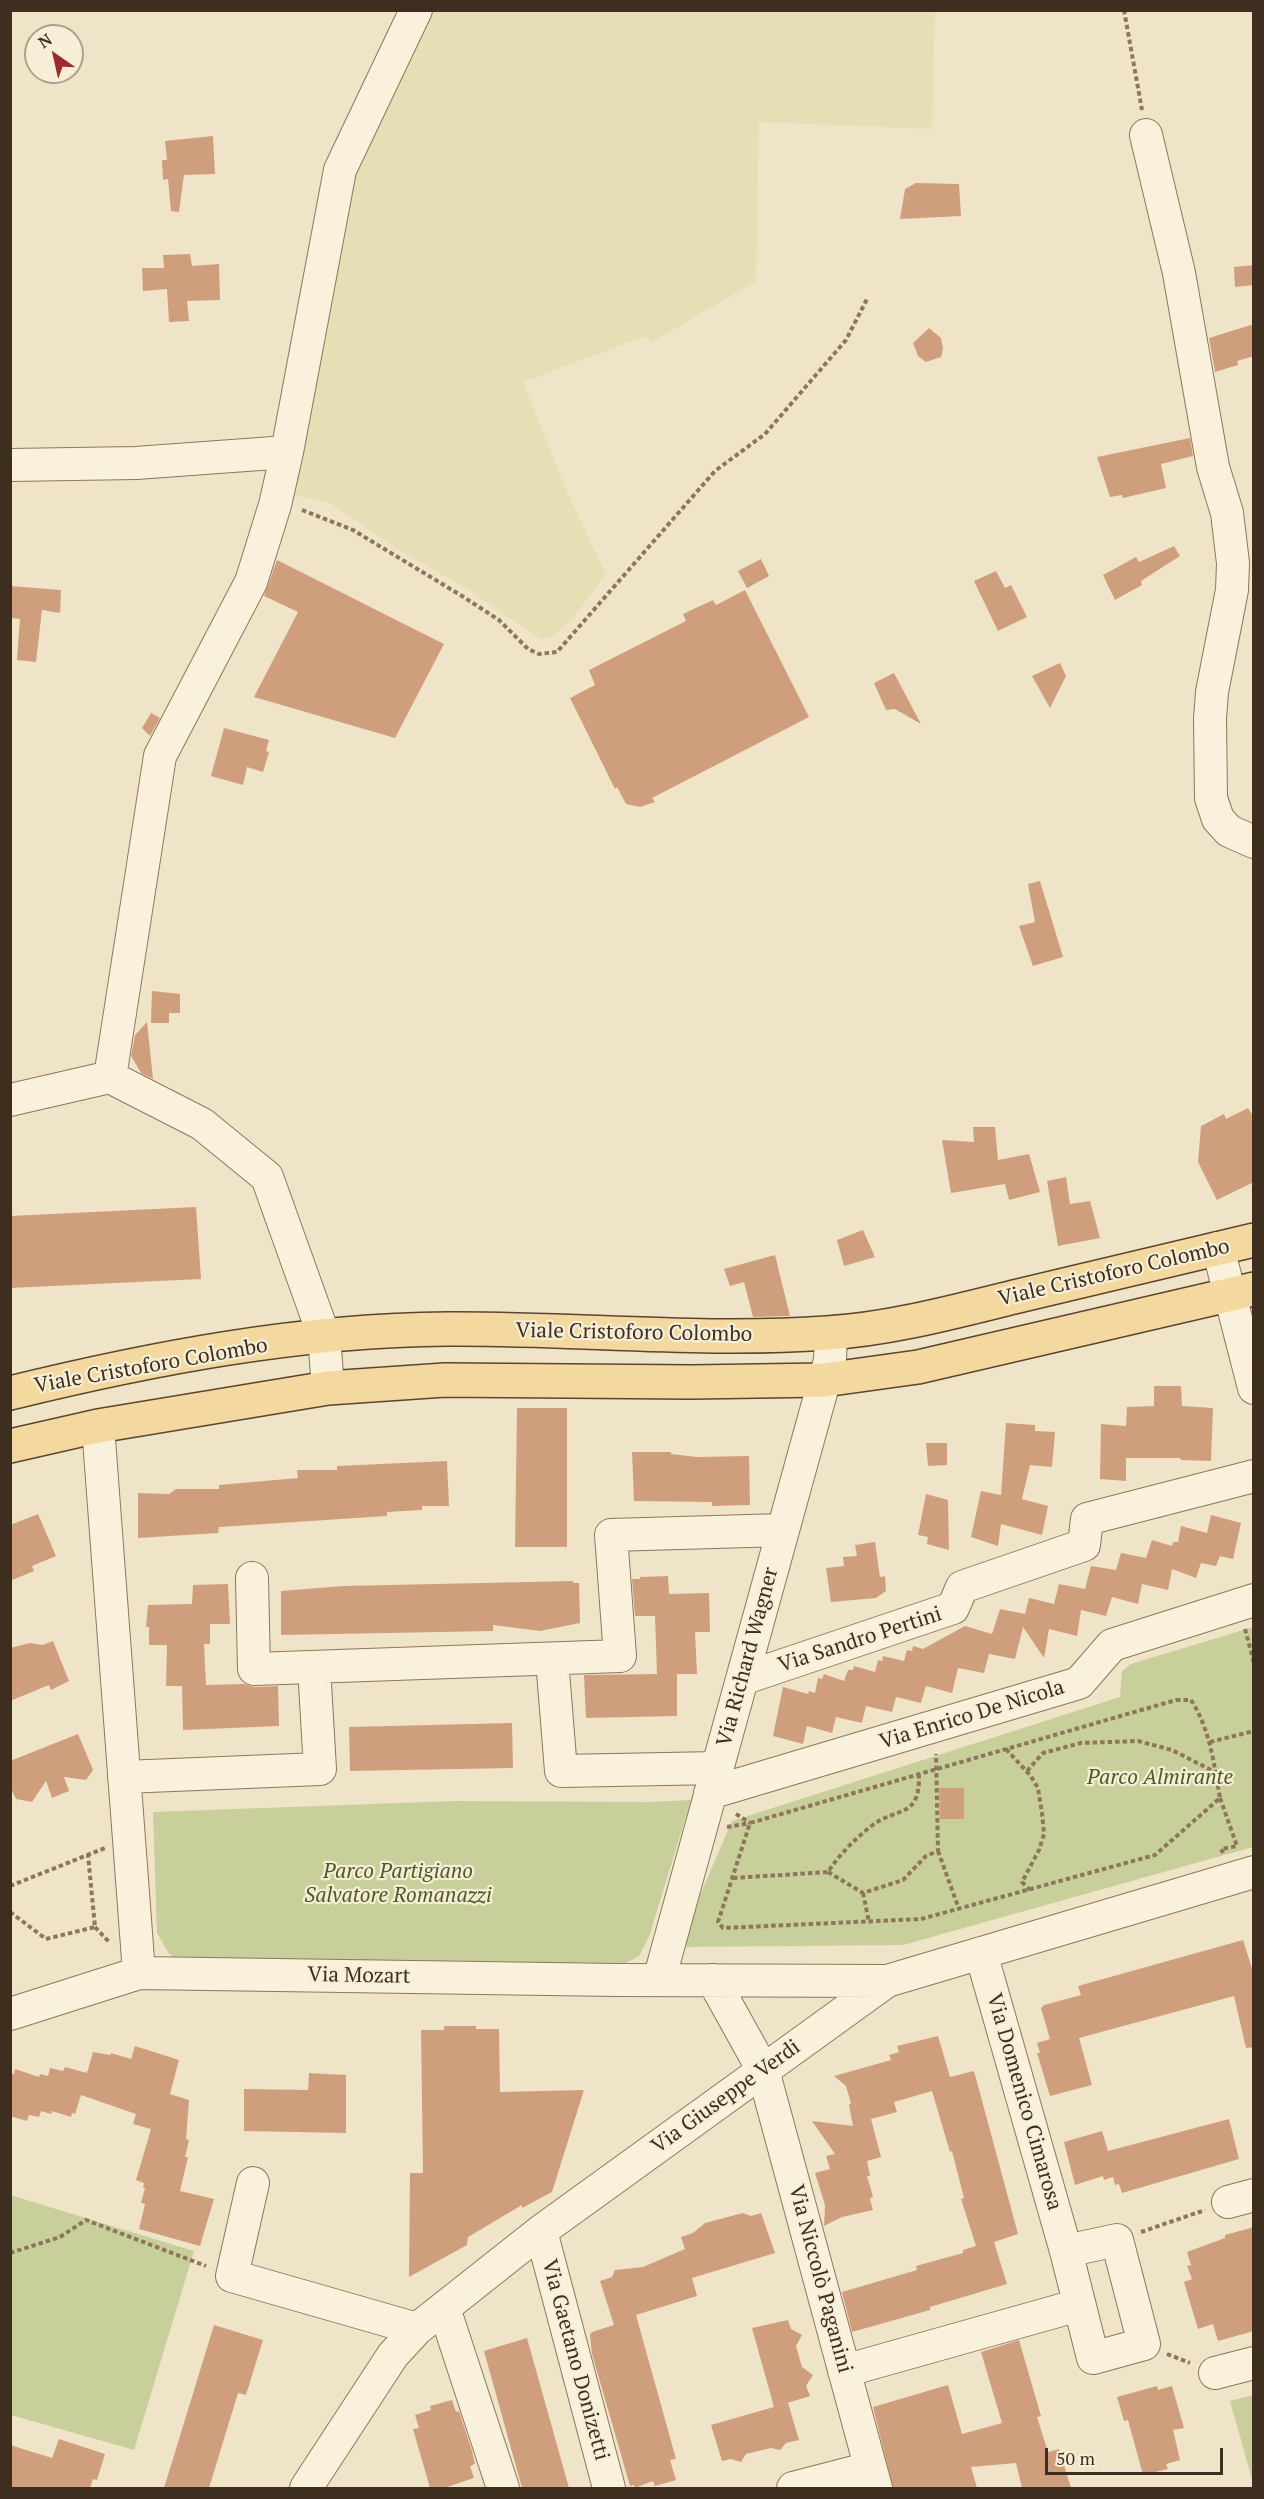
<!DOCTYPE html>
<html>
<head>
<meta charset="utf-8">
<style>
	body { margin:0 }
	#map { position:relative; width:1264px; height:2499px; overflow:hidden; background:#f0e4c8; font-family:"PT Serif",serif }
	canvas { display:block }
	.frame { position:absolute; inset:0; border:12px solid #3d2e20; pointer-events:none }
	.north { position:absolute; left:24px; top:24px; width:60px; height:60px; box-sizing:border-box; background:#f7eed8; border:2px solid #ada18e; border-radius:50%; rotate:326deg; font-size:16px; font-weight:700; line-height:24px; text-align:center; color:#3d2e20 }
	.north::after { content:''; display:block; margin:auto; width:21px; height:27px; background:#9e2a2b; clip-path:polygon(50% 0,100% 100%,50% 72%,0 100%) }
	.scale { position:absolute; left:1045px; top:2448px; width:178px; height:27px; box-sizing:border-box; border:3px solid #3d2e20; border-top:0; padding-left:8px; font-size:18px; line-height:21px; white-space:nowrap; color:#3d2e20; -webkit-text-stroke:4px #f7eed8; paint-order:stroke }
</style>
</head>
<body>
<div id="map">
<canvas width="1264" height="2499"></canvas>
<div class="frame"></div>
<div class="north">N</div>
<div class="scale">50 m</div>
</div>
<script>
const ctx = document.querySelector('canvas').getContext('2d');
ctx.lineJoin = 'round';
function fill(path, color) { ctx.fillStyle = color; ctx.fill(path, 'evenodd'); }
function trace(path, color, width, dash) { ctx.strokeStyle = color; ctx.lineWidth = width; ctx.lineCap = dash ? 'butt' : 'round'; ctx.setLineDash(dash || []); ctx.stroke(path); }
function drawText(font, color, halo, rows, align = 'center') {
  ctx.font = font + ' "PT Serif",serif'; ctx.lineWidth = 4.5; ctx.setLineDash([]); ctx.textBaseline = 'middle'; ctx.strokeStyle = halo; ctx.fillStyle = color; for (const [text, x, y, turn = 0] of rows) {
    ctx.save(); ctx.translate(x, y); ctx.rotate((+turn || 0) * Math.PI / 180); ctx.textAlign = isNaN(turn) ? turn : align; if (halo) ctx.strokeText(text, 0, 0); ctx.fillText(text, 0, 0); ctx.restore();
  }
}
fill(new Path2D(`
	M431,11H935L932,129L759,122L756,281L651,343L646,336L523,382L567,492L606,574L574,617L553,637L541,639L468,589L404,553L330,503L289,494L352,176Z`), '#e6deb5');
fill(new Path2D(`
	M1253,1627V1847L903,1945L686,1947L682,1937L732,1821L1120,1697L1122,1671L1131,1664Z
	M691,1800L649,1937L639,1956L626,1963L182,1966L168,1952L157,1933L153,1812L454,1801L651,1802Z
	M10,2195L194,2251L134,2450L11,2415Z
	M1253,2395H1254L1253,2483L1230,2401Z`), '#c9cf9b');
fill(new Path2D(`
	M213,136L215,174L184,175L179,212L171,211L168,179L163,180L162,160H167L165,141Z
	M916,183L959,184L961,216L900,219L905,189Z
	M190,254L192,266L219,264L220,300L187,301L189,321L169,322L167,289L143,291L142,268H164L163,255Z
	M1254,265V285L1235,287L1234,267Z
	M1254,324V356L1237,361L1238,365L1215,372L1209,338Z
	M929,328L941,338L943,349L941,357L926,362L918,356L913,343Z
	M1190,438L1193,456L1161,464L1166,488L1123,498L1122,495L1110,497L1097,457Z
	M1174,546L1180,556L1141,581L1142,585L1115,600L1103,575L1136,557L1139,562Z
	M761,559L769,576L747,588L738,571Z
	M277,560L444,644L395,738L254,697L298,612L264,596Z
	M996,571L1005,588L1011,585L1027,617L998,631L974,581Z
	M10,586L61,590L60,613L42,610L36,662L17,660L20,619L10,618Z
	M745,590L809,717L652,798L655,802L640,807L626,804L617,787L615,789L570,698L595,685L589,670L686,621L683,614L713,600L716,605Z
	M1060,663L1066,676L1050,708L1032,676Z
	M894,673L921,724L895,709L886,710L874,683Z
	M151,713L160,718L150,736L142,728Z
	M224,728L269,740L266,751L269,752L263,772L247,767L243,785L211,776Z
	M1040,881L1063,957L1033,966L1019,926L1035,922L1028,884Z
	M152,991L180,994V1013H169V1023H151Z
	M147,1022L153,1079L141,1073L131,1056L135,1035Z
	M1248,1108L1254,1118V1182L1217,1200L1198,1162L1201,1126L1224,1114L1226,1119Z
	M973,1127H995L998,1160L1029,1154L1040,1192L1009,1200L1005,1184L951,1193L942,1140L974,1142Z
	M1066,1177L1070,1204L1090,1201L1100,1238L1058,1246L1047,1181Z
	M196,1207L201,1279L10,1288V1216Z
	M863,1230L875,1257L844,1266L837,1240Z
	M775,1255L790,1316L753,1317L744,1282L730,1286L724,1269Z
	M1154,1386H1181L1182,1406L1213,1408L1211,1461L1181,1460L1180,1458H1126V1481L1100,1479L1101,1424L1126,1426L1127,1407L1154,1406Z
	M517,1408H567V1547H515Z
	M1006,1423L1035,1425V1431L1055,1432L1052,1467L1030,1465L1022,1499L1048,1506L1042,1535L1001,1524L998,1546L971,1537L981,1491L1001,1495Z
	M926,1443H947V1465L928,1466Z
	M632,1452H671V1454L697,1457L749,1456L750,1505L712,1506V1502L634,1501Z
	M447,1461L449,1506H422V1510L387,1512V1516L219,1527L218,1533L138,1538V1493L169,1494L176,1489H219V1485L298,1478L297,1470H337V1466Z
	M926,1494L948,1500L949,1550L927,1544L928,1537L918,1535Z
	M38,1514L56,1556L32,1566L34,1571L10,1581V1525Z
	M1211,1515L1241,1523L1233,1559L1220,1556L1216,1566L1201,1563L1196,1578L1172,1569L1168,1590L1142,1584L1138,1604L1112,1597L1106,1616L1081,1610L1077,1636L1049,1629L1044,1658L1023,1627L1015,1659L989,1654L984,1673L958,1668L952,1693L926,1686L921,1703L896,1697L892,1712L866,1706L862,1723L836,1717L832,1733L807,1726L803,1744L773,1736L783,1687L808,1694L809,1691L815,1693L818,1678L822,1679L824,1674L844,1681L848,1670H853L854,1666L875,1672L878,1660L882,1661L883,1656L904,1661L907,1650L912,1651L913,1646L923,1649L965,1626L992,1634L1000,1609L1025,1614L1029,1598L1054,1604L1059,1584L1085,1589L1091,1566L1116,1570L1121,1553L1146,1558L1152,1540L1172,1546L1173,1542H1178L1181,1526L1207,1533Z
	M875,1542L880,1577L885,1576L886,1591L876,1598L831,1602L826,1568L844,1566L843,1557L857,1556L855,1545Z
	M668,1576L669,1594L709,1593L710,1632H695L697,1674H677V1716L586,1718L584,1675L657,1674L655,1616H635L632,1579H640V1577Z
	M573,1581V1583H579L580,1623L540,1631L493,1625V1631L281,1635V1591L343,1586Z
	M228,1584L230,1624H210V1644H204L206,1685L244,1684L255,1687L278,1686L279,1726L183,1730L182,1686H166L167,1645H149V1627H146L148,1605L192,1604L193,1585Z
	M53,1641L69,1681L51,1690L49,1685L10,1701V1648L30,1643L43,1645Z
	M512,1723L513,1768L350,1771L349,1727Z
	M78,1734L93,1770L86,1780L64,1777L69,1791L52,1798L46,1781L32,1802L16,1799L10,1787V1761Z
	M939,1788H964V1819H940Z
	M1243,1940L1254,1975V2047L1246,2048L1234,1996L1079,2038L1092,2085L1050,2096L1037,2053H1040L1037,2043L1050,2039L1041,2008L1044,2005L1081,1995L1078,1986Z
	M444,2026H476V2029H499L500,2092L584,2090L552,2192L522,2208V2205L468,2237L467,2245L409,2277L410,2173H423L421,2030H444Z
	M938,2036L950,2077L974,2071L1018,2234L994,2242L1007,2284L930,2307V2310L852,2332L842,2292L917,2270L916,2266L963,2253V2250L976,2246L961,2199L964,2198L952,2151L950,2152L932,2091L894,2102L897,2112L871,2119L881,2157L867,2161L870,2176H867L873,2196L870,2199L873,2210L842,2217L824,2226L825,2205L815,2173L830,2169L826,2156L835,2154L812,2121L853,2126L849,2105L851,2103L846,2086L834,2076L891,2060L889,2055L899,2052L897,2046Z
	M135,2046L179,2060L170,2094L189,2100L186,2139L189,2140L185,2157H188L180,2191L214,2199L200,2246L139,2229L145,2204L141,2203L145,2188H143L144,2183L136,2180L151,2129L133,2124L136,2114L81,2095L75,2114L72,2113L71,2117L52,2111L51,2114L41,2111L39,2117L29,2115L27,2121L10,2116V2073L14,2074L15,2069L39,2077L40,2074L48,2076L50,2068L63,2071L65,2067L87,2073L93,2052L110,2055L111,2053L131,2059Z
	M309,2073L346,2075V2133L244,2131V2089L308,2090Z
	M1229,2119L1239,2159L1122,2193L1119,2184L1115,2185L1113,2177L1104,2180L1103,2176L1075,2185L1064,2142L1102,2131L1108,2151Z
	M743,2213L751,2216L761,2213L775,2253L692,2278L697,2296L636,2315L676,2459L670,2460L676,2480L655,2486L653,2481L635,2488L634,2485L630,2486L592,2354L590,2335L592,2332L614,2325L600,2281L612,2277L615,2270L643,2267L685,2249L681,2237L693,2233L705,2223Z
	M1254,2227V2331L1218,2341L1213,2324L1198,2329L1184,2282L1192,2279L1187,2266L1191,2265L1187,2252L1225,2238V2235Z
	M788,2320L791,2329L802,2335L796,2346L802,2367L813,2375L806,2386L810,2396L774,2407L752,2328Z
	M214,2325L263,2340L246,2395L238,2393L209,2488H164Z
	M527,2338L569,2488H522L484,2351Z
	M1019,2340L1041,2416L1037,2417L1048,2452L1059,2449L1071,2488H1022L1016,2463L971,2467L977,2488H893L873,2407L948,2385L962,2434L1002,2423L981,2352Z
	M1157,2386L1158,2390L1172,2386L1184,2428L1173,2430L1180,2460L1166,2464L1168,2469L1143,2475L1128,2420L1124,2421L1117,2397Z
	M452,2400L456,2412L459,2411L472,2451L475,2464L470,2466L474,2478L444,2488H430L413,2429L419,2428L415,2415L431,2410L430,2406Z
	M788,2403L799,2440L786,2443L780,2450L771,2448L746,2454L741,2462L731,2459L722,2461L711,2425Z
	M59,2439L105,2454L97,2480L93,2479L90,2488H10V2445L52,2458Z`), '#cf9f7d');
const minor = new Path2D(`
	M1146,135L1179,273L1213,467L1227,513L1233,563L1232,590L1212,692L1210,719L1211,798L1218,819L1229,831L1254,842
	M10,465L136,463L287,452
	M110,1077L160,756L251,582L275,505L287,452L340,170L416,10
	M10,1100L110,1077L202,1124L267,1177L324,1336L328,1388
	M1218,1248L1254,1388
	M98,1426L139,1973
	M252,1578L254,1669L620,1656L611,1535L783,1530
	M552,1659L561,1771L717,1768
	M742,1679L953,1608L962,1587L1084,1545L1087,1519L1254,1476
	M124,1777L320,1769L314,1667
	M710,1793L1079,1683L1112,1645L1254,1600
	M981,1953L1066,2251L1093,2358L1144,2344L1117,2240L1066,2251
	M659,1980L830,1360L831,1333
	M713,1980L763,2070L876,2488
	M10,2014L139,1973L617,1980L887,1981
	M253,2183L232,2276L417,2329
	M1228,2202L1254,2195
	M541,2231L609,2488
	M444,2308L503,2488
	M844,2371L1079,2305
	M1215,2373L1254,2363
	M306,2488L393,2355L417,2329L541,2231L887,1981L1254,1872
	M793,2488L870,2468`);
const major = new Path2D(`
	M10,1393C153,1358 301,1330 448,1329C574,1328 701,1342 827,1333C890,1329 953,1312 1014,1297C1094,1278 1173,1259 1254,1240
	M10,1446L98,1426L328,1388L445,1380L692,1382L824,1380L918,1367L1254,1289`);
trace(minor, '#8d765c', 34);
trace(major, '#5b4430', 36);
trace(new Path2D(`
	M1124,10L1142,110
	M302,510L353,530L462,596L499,620L528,649L539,654L557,652L715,471L765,434L846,340L867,299
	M1245,1629L1254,1663
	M1176,1700H1191C1210,1729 1214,1764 1220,1798L1155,1855L921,1919L723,1928L718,1922L750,1823Z
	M1210,1742L1254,1731
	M1006,1749L1030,1775L1038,1788L1042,1813L1044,1834L1039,1850L1022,1882L1030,1890
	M1027,1771L1043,1753L1081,1743L1138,1741L1172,1750L1215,1772
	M1220,1798L1237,1846L1221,1849L1223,1853
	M736,1814L750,1823
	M727,1827L750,1823
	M938,1851L959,1909
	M828,1872L863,1893L903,1880L926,1856L938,1851L936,1754
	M733,1878L828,1872C839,1855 854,1840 870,1827C896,1806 920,1820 919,1775
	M10,1886L105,1848
	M863,1893L869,1922
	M10,1912L46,1939L95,1927L88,1855
	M95,1927L109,1942
	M1141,2232L1205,2210
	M10,2253L60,2237L86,2220L206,2266
	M1167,2354L1190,2363`), '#8d765c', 4, [4.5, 3]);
trace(minor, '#faf1dc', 32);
trace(major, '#f3d9a0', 33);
drawText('21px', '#3d2e20', '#f7eed8', [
	["Viale Cristoforo Colombo",1114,1273,-13],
	["Viale Cristoforo Colombo",634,1333,1],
	["Viale Cristoforo Colombo",151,1366,-10],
	["Via Sandro Pertini",860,1640,-18],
	["Via Richard Wagner",748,1657,-75],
	["Via Enrico De Nicola",972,1715,-17],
	["Via Mozart",359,1976,1],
	["Via Giuseppe Verdi",726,2097,-36],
	["Via Domenico Cimarosa",1024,2102,74],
	["Via Niccolò Paganini",820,2279,75],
	["Via Gaetano Donizetti",575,2360,75]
]);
drawText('italic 21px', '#4d5a26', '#f7eed8', [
	["Parco Almirante",1160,1778],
	["Parco Partigiano",398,1872],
	["Salvatore Romanazzi",398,1896]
]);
</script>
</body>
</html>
